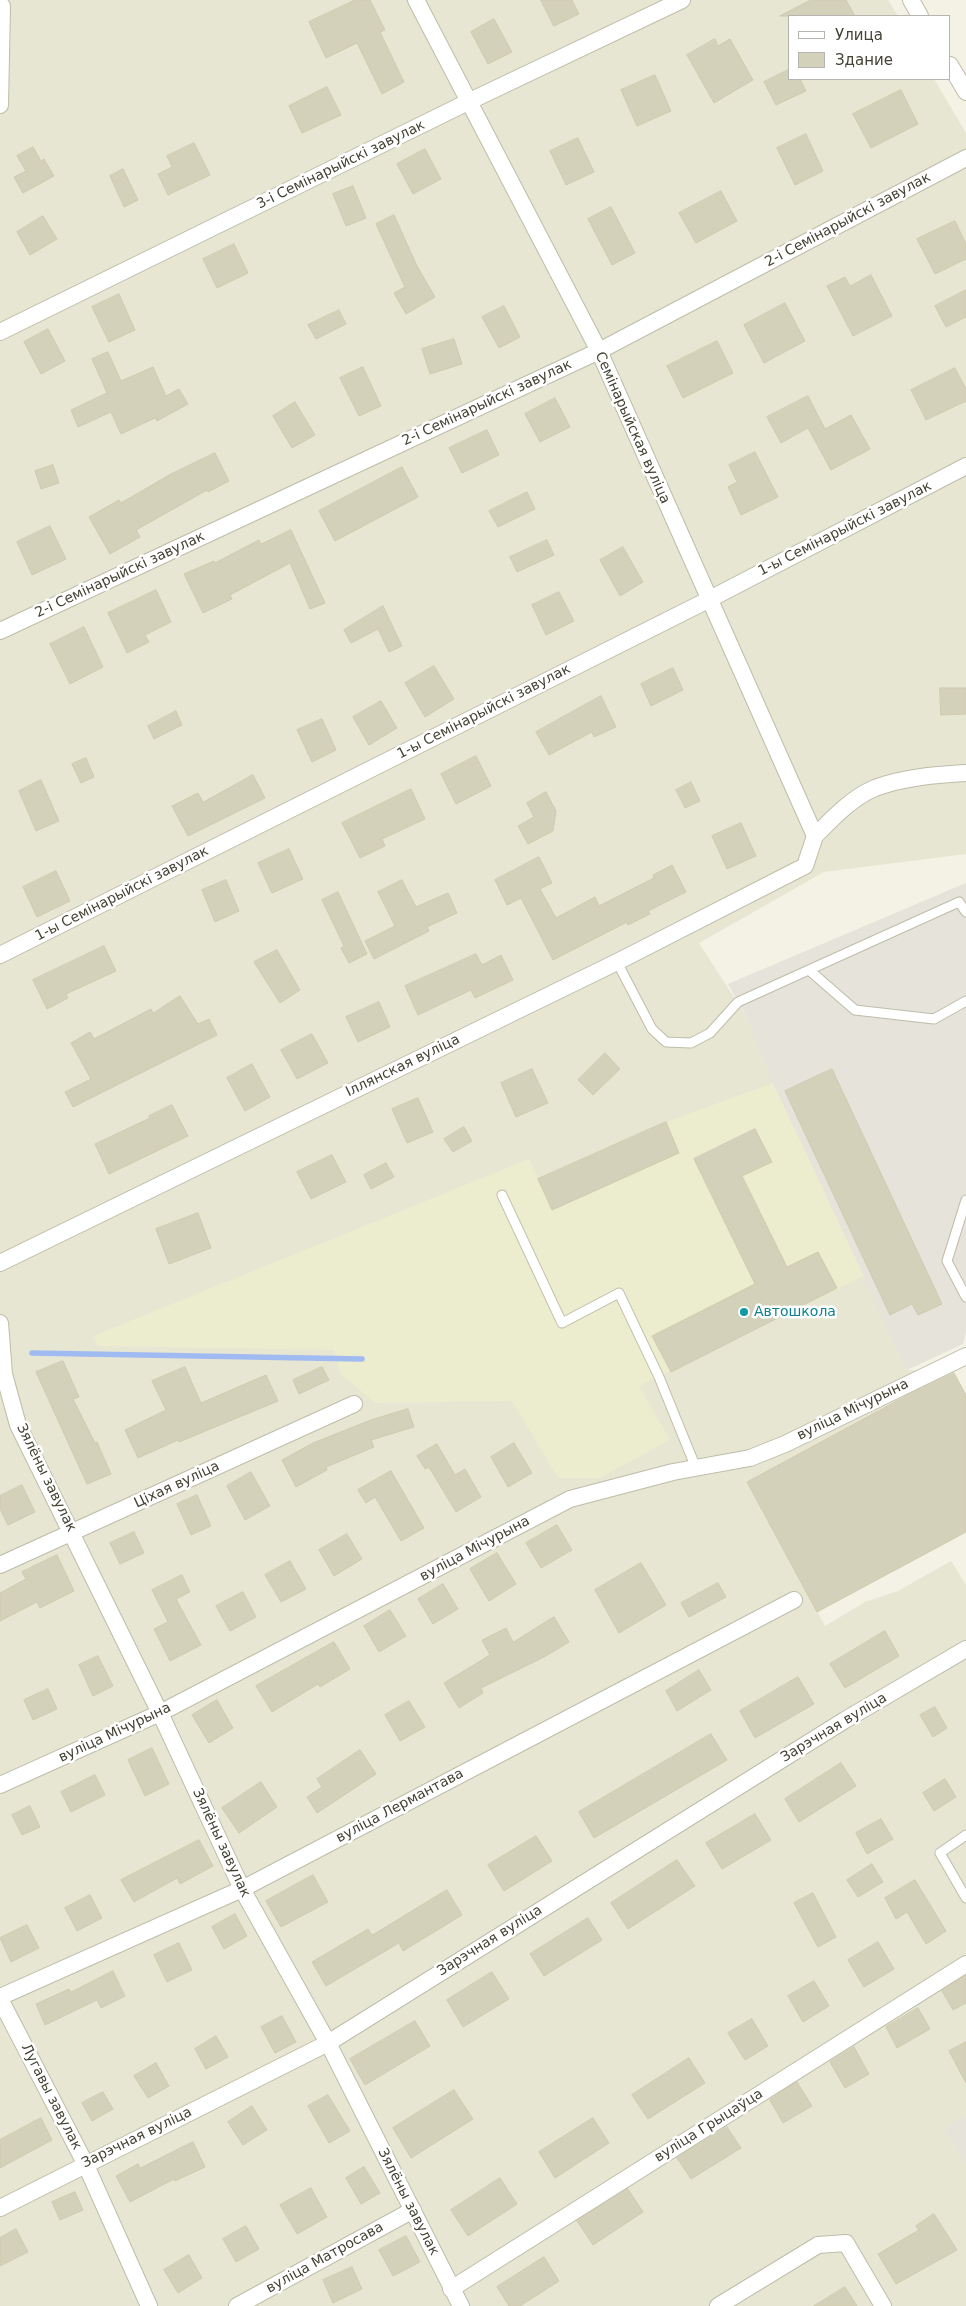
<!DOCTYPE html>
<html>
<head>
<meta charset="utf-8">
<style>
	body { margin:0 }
	#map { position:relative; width:966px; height:2306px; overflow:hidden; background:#f3f2e5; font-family:"DejaVu Sans",sans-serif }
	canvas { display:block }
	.legend { position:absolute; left:788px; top:15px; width:162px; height:65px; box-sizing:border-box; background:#fff; border:1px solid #b5b4ae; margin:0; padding:6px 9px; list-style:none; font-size:15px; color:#454335 }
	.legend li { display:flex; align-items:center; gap:10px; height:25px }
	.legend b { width:25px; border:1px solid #b5b4ae }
</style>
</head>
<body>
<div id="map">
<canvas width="966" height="2306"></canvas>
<ul class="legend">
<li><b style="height:6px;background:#fff"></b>Улица</li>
<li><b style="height:14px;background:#d4d1ba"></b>Здание</li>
</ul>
</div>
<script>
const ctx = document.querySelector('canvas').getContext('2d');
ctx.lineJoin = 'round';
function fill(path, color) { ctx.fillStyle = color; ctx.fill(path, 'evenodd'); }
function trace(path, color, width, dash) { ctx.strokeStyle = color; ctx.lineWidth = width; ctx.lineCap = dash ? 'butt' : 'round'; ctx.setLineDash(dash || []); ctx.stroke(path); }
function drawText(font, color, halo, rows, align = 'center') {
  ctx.font = font + ' "DejaVu Sans",sans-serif'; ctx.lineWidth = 5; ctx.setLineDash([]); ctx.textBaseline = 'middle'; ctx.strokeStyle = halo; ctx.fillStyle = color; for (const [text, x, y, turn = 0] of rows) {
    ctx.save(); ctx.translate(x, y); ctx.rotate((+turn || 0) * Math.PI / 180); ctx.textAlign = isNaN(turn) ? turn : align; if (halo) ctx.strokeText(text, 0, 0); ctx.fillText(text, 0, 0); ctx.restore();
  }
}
fill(new Path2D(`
	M0,0H888L898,16H790V79H934L966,133V854L824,872L699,943L746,1016L907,1370L953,1371L747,1482L825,1626L865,1602L898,1591L951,1561L966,1585V2306H0Z`), '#e7e6d3');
fill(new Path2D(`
	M966,883V1331L963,1344L907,1370L773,1083L746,1016L728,984Z
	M966,2116V2164L945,2128Z`), '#e5e3da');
fill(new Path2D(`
	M773,1083L864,1276L639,1386L670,1440L600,1478H558L512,1401L375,1403L340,1373L334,1350L97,1346L93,1336L529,1159L538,1179L666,1122Z`), '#ececcf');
trace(new Path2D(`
	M32,1353L362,1359`), '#a0bbf1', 5.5);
const building = new Path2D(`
	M355,0H370L385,30L380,32L404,82L382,94L357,43L326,58L309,22Z
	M541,0H572L579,14L554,26Z
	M811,0H846L855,16H780Z
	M494,19L512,52L488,64L471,32Z
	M715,39L718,46L730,39L753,80L714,103L687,55Z
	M790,69V79H800L806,91L776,105L764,82Z
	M655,75L671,111L637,126L621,90Z
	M327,87L341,115L302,133L289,106Z
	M901,90L918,124L871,148L853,114Z
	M806,134L823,171L795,185L777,148Z
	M578,138L594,172L566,185L550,151Z
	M194,143L210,175L168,195L158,174L172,167L167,156Z
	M33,147L41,161L44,159L54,176L23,193L14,177L26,171L17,156Z
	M425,149L441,179L413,194L397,164Z
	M123,169L138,200L124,207L110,176Z
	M353,186L366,218L346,226L333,194Z
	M721,191L737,221L696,243L679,213Z
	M611,207L635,253L612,265L588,219Z
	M394,215L417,266L435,297L406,314L394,293L405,287L376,224Z
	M43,216L57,239L30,255L17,232Z
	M955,221L966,244V259L935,274L917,239Z
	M234,244L248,273L217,288L203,259Z
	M871,275L892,316L853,336L827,286L845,277L850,286Z
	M966,290V317L946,327L935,306Z
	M119,294L135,330L109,342L92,307Z
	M785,303L805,341L764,363L744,325Z
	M504,306L520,337L499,348L482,317Z
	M339,310L346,324L316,339L308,325Z
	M48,329L65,361L41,374L24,342Z
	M454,339L462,364L430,374L422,349Z
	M717,341L733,373L683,398L667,366Z
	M108,352L121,381L153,367L166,396L179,389L188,404L157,421L155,418L121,434L111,412L78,427L71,410L107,393L92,359Z
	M363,367L381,406L359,416L340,378Z
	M955,368L966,389V401L926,420L911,390Z
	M808,396L825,429L851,415L870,449L831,470L808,428L781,443L767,417Z
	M555,398L570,427L540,442L525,414Z
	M295,402L315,435L292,448L273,416Z
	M487,430L499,455L462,473L449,448Z
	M755,452L778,497L741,515L728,487L737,482L729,465Z
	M215,453L229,481L208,492L207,490L136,530L140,537L110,554L89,517L119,500L121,503L171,474Z
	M53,465L59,483L41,489L35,471Z
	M402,467L418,497L335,541L319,511Z
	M527,492L535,509L498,527L489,511Z
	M50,526L66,559L32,575L17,542Z
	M291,530L325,603L310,609L290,563L230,595L232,599L203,613L184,574L214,561L215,563L259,540L261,544Z
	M547,540L554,555L517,572L510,557Z
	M623,547L643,582L620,596L600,560Z
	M156,590L171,622L145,635L149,642L127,653L108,613Z
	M559,592L574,621L546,635L532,605Z
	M383,606L402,646L389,652L378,629L351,643L344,630Z
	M84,627L103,667L70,684L50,644Z
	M434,666L454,699L425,717L405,683Z
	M673,668L683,690L651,706L641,684Z
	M940,688H966V714L941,715Z
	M601,696L616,727L594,737L592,732L549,755L536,732Z
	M381,701L397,728L369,745L353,717Z
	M176,711L182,725L154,739L148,726Z
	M322,719L336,750L312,762L297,730Z
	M476,756L491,786L456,804L441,774Z
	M86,758L94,777L81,783L72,764Z
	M253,775L265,798L188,836L172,806L198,793L203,802Z
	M41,780L59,821L36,831L19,791Z
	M691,782L700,801L685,808L676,790Z
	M411,789L425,819L382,839L385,846L360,858L342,823Z
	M546,792L556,811L553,831L528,844L518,826L534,817L527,803Z
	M741,823L756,856L727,869L712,836Z
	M289,849L303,879L272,893L258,863Z
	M539,857L552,883L540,889L556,918L595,897L599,906L654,878L653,875L672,865L686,892L648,911L650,914L628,925L627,922L553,960L521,898L507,905L495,880Z
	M56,871L70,901L37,917L23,887Z
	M226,880L239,911L215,922L202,890Z
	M402,880L416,907L448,893L457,913L427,927L429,931L374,959L365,941L395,926L378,892Z
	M338,892L367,954L349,963L341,948L344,946L322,900Z
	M104,946L116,971L66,994L68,998L47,1009L33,980Z
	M277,950L300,990L280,1003L254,962Z
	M476,954L482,965L501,955L513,980L475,998L471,990L418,1015L405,986Z
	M180,996L198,1024L209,1019L217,1035L73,1107L65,1092L91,1079L71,1043L90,1032L94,1039L151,1009L153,1013Z
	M379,1002L390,1027L358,1042L346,1017Z
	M312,1034L328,1063L297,1079L281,1050Z
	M605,1053L620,1069L593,1095L578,1080Z
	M252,1064L270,1097L245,1111L227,1078Z
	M532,1069L548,1103L516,1117L501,1083Z
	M832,1069L942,1304L918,1315L912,1304L890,1315L785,1091Z
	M418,1098L433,1132L407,1143L392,1109Z
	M172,1105L188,1136L109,1174L95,1144L150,1118L149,1116Z
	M666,1122L679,1153L552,1210L538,1179Z
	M464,1127L472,1141L453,1152L444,1139Z
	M755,1129L772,1162L742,1176L787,1267L818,1252L837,1288L671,1372L652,1336L755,1284L694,1159Z
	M332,1155L346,1182L311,1199L297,1172Z
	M386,1163L394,1177L371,1189L364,1175Z
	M198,1213L211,1248L169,1264L156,1229Z
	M63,1361L79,1397L73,1399L95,1443L97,1442L111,1474L87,1484L36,1372Z
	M185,1367L201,1403L266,1375L278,1401L179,1442L178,1440L138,1458L125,1430L166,1410L152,1381Z
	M322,1367L329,1380L299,1394L293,1380Z
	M954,1373L966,1395V1532L817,1612L747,1482L908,1395Z
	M408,1409L414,1427L371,1440L374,1447L326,1467L327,1470L296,1487L282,1460L313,1443L371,1420Z
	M514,1443L532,1473L508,1487L491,1457Z
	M437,1444L455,1475L465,1469L481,1497L456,1512L429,1467L425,1469L417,1456Z
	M391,1471L424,1528L401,1541L375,1497L366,1503L358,1490Z
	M251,1472L270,1506L245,1520L227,1486Z
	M22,1485L35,1512L8,1525L0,1509V1496Z
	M197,1495L211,1526L191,1535L177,1504Z
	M557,1525L572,1550L541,1568L526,1543Z
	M134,1532L144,1553L120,1564L110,1543Z
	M347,1534L362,1559L334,1576L319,1550Z
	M497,1553L516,1584L489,1601L470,1569Z
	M57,1555L74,1591L40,1608L37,1602L0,1621V1593L26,1579L22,1572Z
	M290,1561L306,1589L281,1602L265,1575Z
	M641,1563L666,1605L619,1633L595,1590Z
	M182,1575L190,1592L176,1599L201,1645L170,1661L154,1629L168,1622L152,1590Z
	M718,1583L726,1597L689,1617L681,1603Z
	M443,1584L458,1609L433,1624L418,1599Z
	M243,1592L256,1617L230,1631L216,1606Z
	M390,1610L406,1636L379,1652L364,1626Z
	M554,1617L569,1642L544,1657L481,1688L483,1693L459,1708L444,1683L490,1655L482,1640L506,1628L513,1642Z
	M885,1631L899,1656L845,1688L830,1664Z
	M334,1642L350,1669L320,1687L318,1684L272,1712L256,1686Z
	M98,1656L113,1686L93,1696L79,1665Z
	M699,1670L711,1690L677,1711L666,1691Z
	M798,1677L814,1704L755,1738L740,1711Z
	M48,1689L57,1709L33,1720L24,1700Z
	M217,1700L233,1728L209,1743L192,1715Z
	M409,1701L425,1727L400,1741L385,1715Z
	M935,1707L947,1728L933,1737L920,1715Z
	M711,1734L727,1760L594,1838L579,1812Z
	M152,1748L169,1784L145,1796L128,1760Z
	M360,1750L376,1774L317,1813L307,1797L322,1787L317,1779Z
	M841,1763L856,1786L799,1822L785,1799Z
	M95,1775L105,1795L71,1812L61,1792Z
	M945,1779L956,1797L934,1811L923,1793Z
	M261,1782L277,1807L239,1833L222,1808Z
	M30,1806L40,1827L22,1835L12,1815Z
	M755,1814L771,1840L722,1869L706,1843Z
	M881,1819L893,1839L867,1854L856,1833Z
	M536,1836L552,1861L504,1891L488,1865Z
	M199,1840L213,1866L180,1884L177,1878L134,1902L121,1880Z
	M677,1860L695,1886L628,1929L611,1903Z
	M872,1864L883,1882L858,1897L847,1880Z
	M313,1875L328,1902L281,1927L266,1901Z
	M915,1880L946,1931L926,1944L907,1912L896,1919L885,1898Z
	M447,1890L462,1915L403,1951L399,1943L326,1986L312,1962L368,1929L372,1935Z
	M813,1893L836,1937L818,1947L794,1903Z
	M90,1895L102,1918L77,1931L65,1908Z
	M235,1914L247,1936L224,1949L212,1927Z
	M588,1918L602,1940L544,1976L530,1954Z
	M27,1925L39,1948L11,1962L0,1938Z
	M878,1942L894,1969L864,1987L848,1960Z
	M179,1943L192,1970L167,1982L154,1955Z
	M113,1971L125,1996L101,2008L97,2000L45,2025L36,2004L69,1989L71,1992Z
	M492,1972L509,1999L463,2027L447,2000Z
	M966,1976V2003L953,2010L942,1991Z
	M814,1981L829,2006L803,2022L788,1996Z
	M918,2008L930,2029L897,2048L886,2027Z
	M282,2016L296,2042L275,2053L261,2027Z
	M752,2019L768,2046L745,2060L728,2033Z
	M415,2021L430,2046L365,2085L350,2059Z
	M216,2036L228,2057L206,2069L195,2049Z
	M966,2042V2083L949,2051Z
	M854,2047L869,2074L845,2088L830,2062Z
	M689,2058L705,2083L648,2119L632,2095Z
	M156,2063L169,2086L148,2098L134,2076Z
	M797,2082L812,2106L783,2123L770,2100Z
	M454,2090L473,2119L411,2158L393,2128Z
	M103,2092L113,2109L92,2121L82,2103Z
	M328,2095L350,2131L329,2143L308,2106Z
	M252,2106L267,2130L243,2145L228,2122Z
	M41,2118L52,2140L0,2168V2140Z
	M593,2118L609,2143L555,2178L539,2152Z
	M727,2127L741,2148L691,2179L677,2158Z
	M193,2142L205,2167L175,2181L174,2179L130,2202L116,2176L138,2164L140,2168Z
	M364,2167L380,2193L361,2204L346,2178Z
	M500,2178L517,2204L468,2236L451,2210Z
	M311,2188L327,2217L297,2234L280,2205Z
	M628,2189L643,2212L593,2245L577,2221Z
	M75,2192L83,2210L60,2220L52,2202Z
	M934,2214L957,2250L896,2284L878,2254L919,2230L916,2226Z
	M246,2226L259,2249L236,2262L223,2239Z
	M16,2229L28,2252L0,2266V2238Z
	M406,2236L420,2262L393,2276L379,2250Z
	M189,2255L202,2278L178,2293L164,2270Z
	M544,2257L559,2281L520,2306H509L497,2287Z
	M352,2267L362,2289L333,2303L323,2280Z
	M845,2287L857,2306H814Z`);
fill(building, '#d4d1ba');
trace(building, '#cfcbae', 1);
const service = new Path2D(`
	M617,962L652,1029L666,1042L691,1043L710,1033L738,1002L959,902L966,912
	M809,970L855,1010L934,1019L966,1001
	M502,1195L562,1323L619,1293L659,1377L696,1468
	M966,1200L947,1261L966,1297
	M966,1835L940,1853L966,1898`);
const minor = new Path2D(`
	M911,0L920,16
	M950,65L966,92
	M0,105L2,6
	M0,332L470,101L682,0
	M0,631L599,351L966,158
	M815,836C832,819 851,798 875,788C904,777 936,775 966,773
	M0,955L708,600L966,466
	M0,1263L617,962L805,866L815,836L599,351L416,0
	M0,1323L4,1374L18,1425L160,1713L242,1889L328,2043L461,2306
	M0,1565L354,1404
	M0,1785L160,1713L570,1499L673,1472L750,1458L785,1444L966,1356
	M0,1997L242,1889L794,1600
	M0,1999L85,2163L149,2306
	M0,2208L328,2043L845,1720L966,1649
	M451,2289L966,1964
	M237,2306L413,2210
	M718,2306L818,2245L846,2243L883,2306`);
trace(service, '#bebda8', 11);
trace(minor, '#bebda8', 18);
trace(service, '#fff', 9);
trace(minor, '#fff', 16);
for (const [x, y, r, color] of [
	[744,1312,5,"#0f9aa8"]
]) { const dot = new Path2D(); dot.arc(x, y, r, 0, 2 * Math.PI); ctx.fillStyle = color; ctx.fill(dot); trace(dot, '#fff', 2); }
drawText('14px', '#454335', '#fff', [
	["3-і Семінарыйскі завулак",341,165,-26],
	["2-і Семінарыйскі завулак",848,220,-28],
	["2-і Семінарыйскі завулак",487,403,-25],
	["Семінарыйская вуліца",632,428,66],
	["1-ы Семінарыйскі завулак",845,529,-27],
	["2-і Семінарыйскі завулак",120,575,-25],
	["1-ы Семінарыйскі завулак",484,712,-27],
	["1-ы Семінарыйскі завулак",122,894,-27],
	["Іллянская вуліца",403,1066,-26],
	["вуліца Мічурына",853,1410,-26],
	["Зялёны завулак",46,1478,64],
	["Ціхая вуліца",177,1485,-25],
	["вуліца Мічурына",475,1549,-28],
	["Зарэчная вуліца",834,1728,-31],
	["вуліца Мічурына",115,1733,-25],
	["вуліца Лермантава",400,1806,-28],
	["Зялёны завулак",221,1843,65],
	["Зарэчная вуліца",490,1941,-32],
	["Лугавы завулак",51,2097,63],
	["вуліца Грыцаўца",709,2126,-32],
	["Зарэчная вуліца",137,2138,-26],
	["Зялёны завулак",408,2202,63],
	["вуліца Матросава",325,2258,-29]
]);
drawText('14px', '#0d838f', '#fff', [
	["Автошкола",754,1312]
], 'left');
</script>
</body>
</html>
